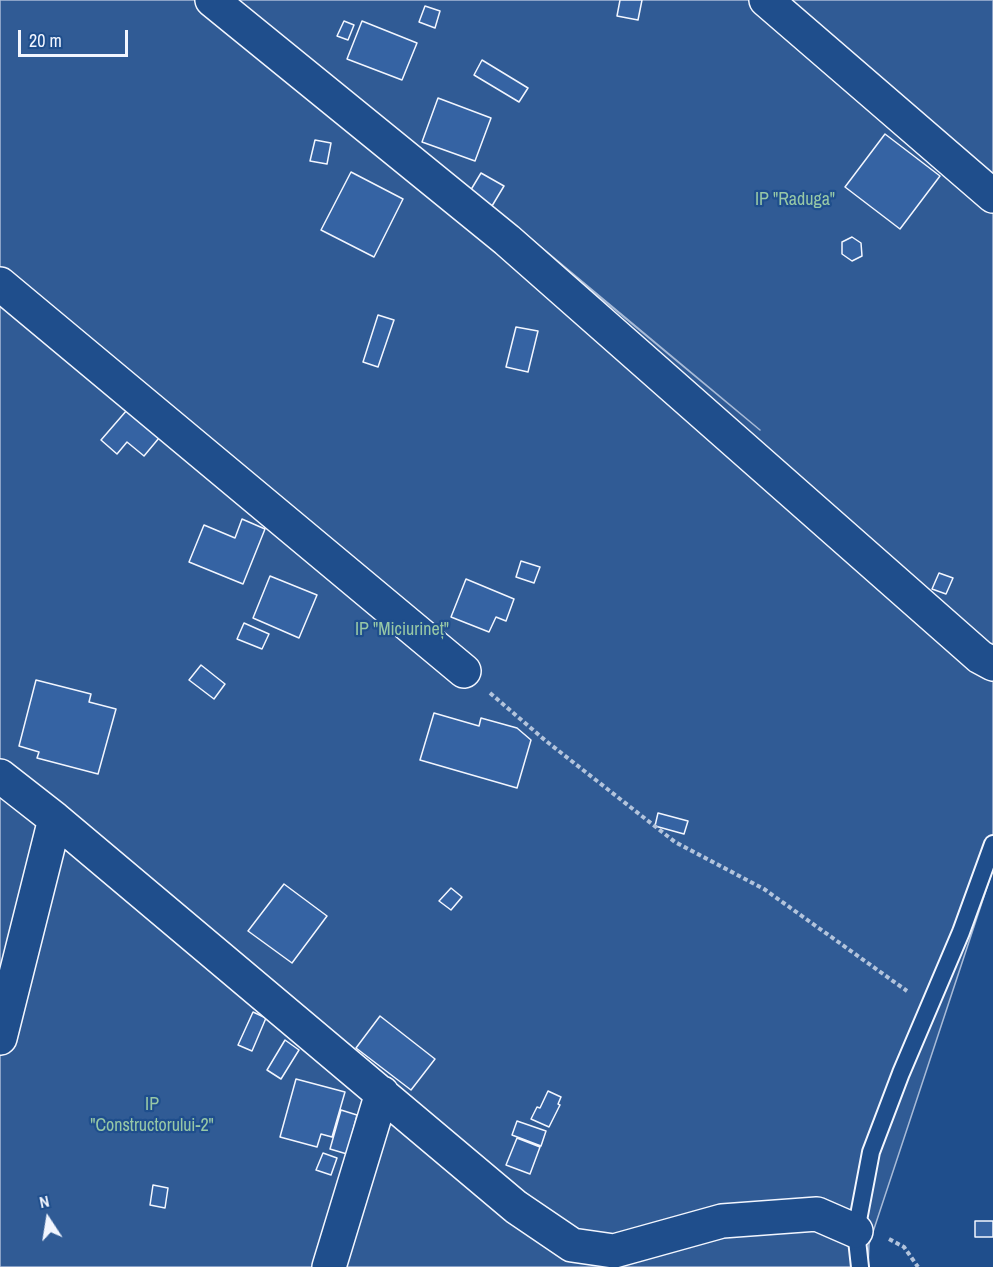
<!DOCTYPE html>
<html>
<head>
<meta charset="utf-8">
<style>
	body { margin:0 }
	#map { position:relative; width:993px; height:1267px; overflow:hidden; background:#1f4e8c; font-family:"Archivo Narrow",sans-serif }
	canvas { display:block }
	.north { position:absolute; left:18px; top:1189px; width:60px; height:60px; -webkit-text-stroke:4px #1f4e8c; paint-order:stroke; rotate:348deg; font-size:16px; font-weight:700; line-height:24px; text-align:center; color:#f2f6ff }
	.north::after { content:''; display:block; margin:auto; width:21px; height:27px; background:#f2f6ff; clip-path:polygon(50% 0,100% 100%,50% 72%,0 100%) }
	.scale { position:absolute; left:18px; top:30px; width:110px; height:27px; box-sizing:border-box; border:3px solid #f2f6ff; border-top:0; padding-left:8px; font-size:18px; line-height:21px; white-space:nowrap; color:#f2f6ff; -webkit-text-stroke:4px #1f4e8c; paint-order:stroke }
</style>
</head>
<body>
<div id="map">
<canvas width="993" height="1267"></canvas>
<div class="north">N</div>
<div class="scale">20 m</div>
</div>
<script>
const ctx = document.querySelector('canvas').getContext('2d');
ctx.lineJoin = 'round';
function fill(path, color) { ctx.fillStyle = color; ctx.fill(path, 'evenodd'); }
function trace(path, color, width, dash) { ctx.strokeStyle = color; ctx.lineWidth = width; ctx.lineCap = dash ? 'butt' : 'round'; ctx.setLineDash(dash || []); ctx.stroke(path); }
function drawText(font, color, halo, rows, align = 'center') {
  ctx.font = font + ' "Archivo Narrow",sans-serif'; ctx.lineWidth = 4.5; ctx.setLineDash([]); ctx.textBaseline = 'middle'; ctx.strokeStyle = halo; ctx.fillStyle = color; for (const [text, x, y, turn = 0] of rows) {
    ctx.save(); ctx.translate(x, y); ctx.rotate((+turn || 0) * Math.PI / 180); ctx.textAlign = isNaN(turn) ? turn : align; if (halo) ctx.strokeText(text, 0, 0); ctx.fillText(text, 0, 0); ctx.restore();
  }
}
const built = new Path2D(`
	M0,0H993V869L869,1244L868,1267H0ZM486,203L492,206L760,430Z`);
fill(built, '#305b95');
trace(built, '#a8bbd7', 1.5);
const building = new Path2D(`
	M620,0H642L638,20L617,16Z
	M425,6L440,11L435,28L419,22Z
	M344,21L354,25L348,40L337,36Z
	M362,21L417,43L402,80L347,59Z
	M482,60L528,88L519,102L474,75Z
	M438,98L491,118L475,161L422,142Z
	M885,134L940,176L900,229L845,187Z
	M315,140L331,143L327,164L310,161Z
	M351,172L403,199L374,257L321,230Z
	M481,173L504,186L492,206L469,193Z
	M852,237L861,243L862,256L852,261L842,254V242Z
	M378,315L394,320L378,367L363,362Z
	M516,327L538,331L528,372L506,367Z
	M127,410L159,438L144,456L127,442L117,454L101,440Z
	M242,519L265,529L243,584L189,562L204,525L235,538Z
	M521,561L540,567L534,583L516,577Z
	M939,573L953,578L946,594L932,589Z
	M270,576L317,595L299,638L253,618Z
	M466,579L514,599L506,621L496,617L489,632L451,617Z
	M244,623L269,634L262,649L237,639Z
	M201,665L225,684L214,699L189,680Z
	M36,680L91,694L89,702L116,709L98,774L37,758L39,752L19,746Z
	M434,713L479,726L481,718L517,728L531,740L517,788L420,760Z
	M658,813L688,821L684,834L655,826Z
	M284,884L327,916L292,963L248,931Z
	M451,888L462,897L451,910L439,901Z
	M253,1012L266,1018L252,1051L238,1045Z
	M380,1016L435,1059L411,1090L356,1048Z
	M285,1040L299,1050L281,1079L267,1070Z
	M296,1079L345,1092L332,1137L321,1134L317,1147L280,1137Z
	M548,1091L561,1097L558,1104L560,1105L549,1127L531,1119L537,1107L540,1108Z
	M341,1110L357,1115L347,1154L330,1149Z
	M517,1121L546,1131L541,1146L512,1135Z
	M517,1138L540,1147L530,1174L506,1165Z
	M323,1153L337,1158L331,1175L316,1170Z
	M153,1185L168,1188L165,1208L150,1205Z
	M975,1221H993V1237H975Z`);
fill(building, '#3563a3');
trace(building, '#f2f6ff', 1.5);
const lane = new Path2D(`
	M860,1267L856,1231L871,1152L901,1073L961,932L993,844`);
const street = new Path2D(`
	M212,0L507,240L980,657L993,664
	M766,0L993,196
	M0,284L464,671
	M0,776L55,819L516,1207L572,1245L614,1251L722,1221L817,1214L856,1231
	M0,1038L55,819
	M329,1267L382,1093`);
trace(lane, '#f2f6ff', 20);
trace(street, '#f2f6ff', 36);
trace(new Path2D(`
	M490,693L546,741L675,842L764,889L907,991
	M889,1239L904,1247L918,1267`), '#b3c4dc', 4, [4.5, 3]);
trace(lane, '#1f4e8c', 16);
trace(street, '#1f4e8c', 33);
drawText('18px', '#97c8a6', '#1f4e8c', [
	["IP \"Raduga\"",795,200],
	["IP \"Miciurineț\"",402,630],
	["IP",152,1105],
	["\"Constructorului-2\"",152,1126]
]);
</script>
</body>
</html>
